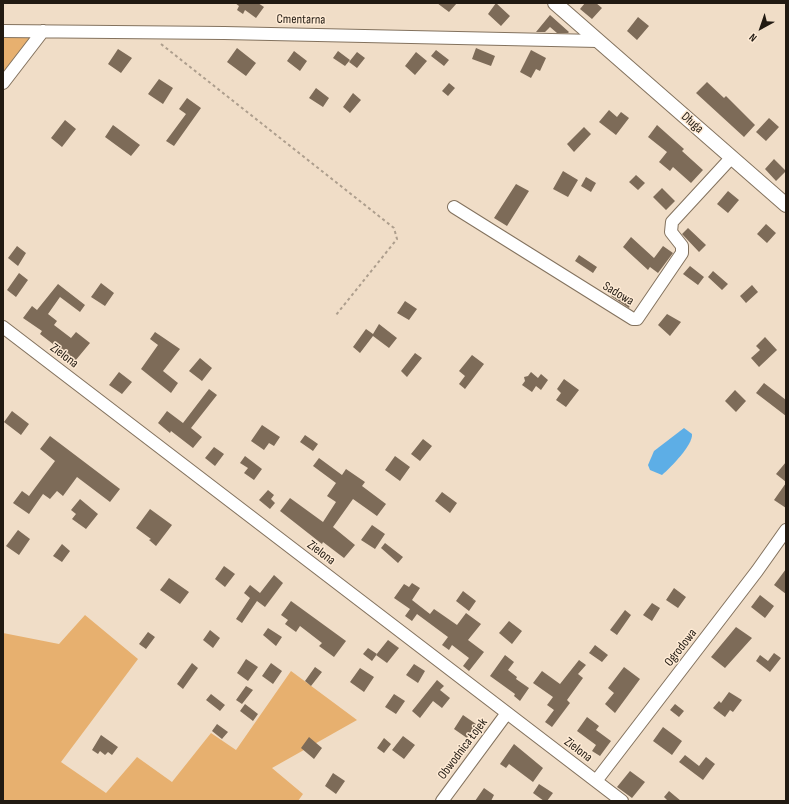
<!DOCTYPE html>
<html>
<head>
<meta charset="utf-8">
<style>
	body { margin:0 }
	#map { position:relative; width:789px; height:804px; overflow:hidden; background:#f0ddc7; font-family:"Sofia Sans Condensed",sans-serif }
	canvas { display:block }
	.frame { position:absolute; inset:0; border:4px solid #211a12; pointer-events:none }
	.north { position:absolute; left:741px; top:8px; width:40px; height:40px; -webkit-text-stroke:3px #feead4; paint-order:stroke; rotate:220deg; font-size:11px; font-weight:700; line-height:16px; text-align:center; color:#211a12 }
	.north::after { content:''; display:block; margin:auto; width:14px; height:18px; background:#211a12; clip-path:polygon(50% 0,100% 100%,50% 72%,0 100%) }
</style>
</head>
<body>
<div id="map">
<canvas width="789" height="804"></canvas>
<div class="frame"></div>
<div class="north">N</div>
</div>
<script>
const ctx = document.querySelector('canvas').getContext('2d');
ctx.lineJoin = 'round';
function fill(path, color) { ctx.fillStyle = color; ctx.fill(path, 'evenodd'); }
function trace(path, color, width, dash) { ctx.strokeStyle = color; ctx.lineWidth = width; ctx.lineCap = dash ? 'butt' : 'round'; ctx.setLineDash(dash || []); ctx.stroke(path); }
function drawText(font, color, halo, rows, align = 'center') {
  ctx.font = font + ' "Sofia Sans Condensed",sans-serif'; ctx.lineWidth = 3; ctx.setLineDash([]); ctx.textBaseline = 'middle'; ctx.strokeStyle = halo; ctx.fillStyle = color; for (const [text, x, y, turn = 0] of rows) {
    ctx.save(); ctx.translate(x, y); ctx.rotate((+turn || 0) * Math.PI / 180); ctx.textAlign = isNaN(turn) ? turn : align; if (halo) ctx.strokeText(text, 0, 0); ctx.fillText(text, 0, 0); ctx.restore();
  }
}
fill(new Path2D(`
	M3,38H30L3,73Z
	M85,615L138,659L61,762L106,793L137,757L172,782L211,733L236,750L291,671L357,720L272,768L303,794L298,801H3V633L59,644Z`), '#e7b06f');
fill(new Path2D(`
	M684,428L692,434C693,445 671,467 662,475L650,470L648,465L654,451Z`), '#5daee6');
fill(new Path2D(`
	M235,3H258L264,7L256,18L245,10L243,14L237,10L239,6Z
	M437,3H457L449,12Z
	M496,3L510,16L501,26L488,14Z
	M585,3H596L602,8L592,19L580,9Z
	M550,15L569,32L568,33H557L550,27L545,32H536Z
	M638,17L649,26L637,40L627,31Z
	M237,48L256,63L246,76L227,62Z
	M476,48L495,56L491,66L472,59Z
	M118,49L132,58L121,73L108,64Z
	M436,50L449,60L444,66L431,56Z
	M531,50L546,58L540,71L536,69L531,78L520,72Z
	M294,51L307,61L300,71L287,61Z
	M338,51L350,60L345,66L333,58Z
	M357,52L365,58L357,68L349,62Z
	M416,52L427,61L415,75L405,66Z
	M159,79L173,88L163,104L148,94Z
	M707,82L724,98L726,96L755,125L744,137L696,93Z
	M449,83L455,88L448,96L442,91Z
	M316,88L329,98L323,107L309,98Z
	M353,93L361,100L350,113L343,107Z
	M187,98L201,108L174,146L166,141L186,114L179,109Z
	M609,110L617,117L621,112L629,118L616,135L599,122Z
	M769,118L779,127L766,141L756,132Z
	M65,120L76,129L62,147L51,138Z
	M113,125L140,145L131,156L105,137Z
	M657,125L684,149L682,151L703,170L691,183L673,167L670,171L659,162L667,152L648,137Z
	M584,127L591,134L574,152L567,144Z
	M774,159L786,171L776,181L765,169Z
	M563,171L578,180L568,197L553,189Z
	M636,175L645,183L638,190L629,182Z
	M586,177L596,183L591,192L581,186Z
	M516,184L529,191L507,226L494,218Z
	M662,188L675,201L666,210L653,197Z
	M728,191L739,200L728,213L717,204Z
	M766,224L776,233L767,243L757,234Z
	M688,228L706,245L699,252L682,234Z
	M631,237L654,258L663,246L673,253L658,273L650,267L648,270L623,247Z
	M17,246L26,253L18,266L8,258Z
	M579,255L597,267L593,273L575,261Z
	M690,266L704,277L698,285L683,274Z
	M713,271L728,284L722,290L708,277Z
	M19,273L28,280L16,297L7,290Z
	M101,283L114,293L105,306L91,297Z
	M58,284L85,305L80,312L60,297L48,314L57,321L54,325L71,338L76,332L90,343L75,361L40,334L42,331L23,318L32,306L37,310Z
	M752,285L758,292L746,303L740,296Z
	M612,294L631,303L629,308L611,296Z
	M405,301L417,309L409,320L397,313Z
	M667,314L681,322L670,336L658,325Z
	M379,324L397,338L389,348L373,336L360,353L353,347L366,329L373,334Z
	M155,332L180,349L163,371L178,383L171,393L141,369L158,345L150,339Z
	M765,337L777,350L759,367L751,358L760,350L756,346Z
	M415,353L422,358L407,377L401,371Z
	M472,355L484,364L465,389L459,384L465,376L459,371Z
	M200,358L212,368L202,381L189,371Z
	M119,372L132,382L122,394L109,385Z
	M531,372L538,378L541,374L548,380L541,390L536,386L532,392L522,385L525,381L524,377L528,376Z
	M564,379L579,390L566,407L556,400L561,393L557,389Z
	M764,383L786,400V416L756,393Z
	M209,389L217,395L191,428L202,437L193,448L171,431L170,433L158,423L167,411L183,423Z
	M735,390L746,401L736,412L725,401Z
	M12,411L29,424L21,435L4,422Z
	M262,425L280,437L274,446L269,443L264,450L251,441Z
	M305,435L318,444L313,451L300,442Z
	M50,436L120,489L110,502L77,477L63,496L57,491L50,499L43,494L29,514L13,503L22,491L29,496L55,461L40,449Z
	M423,439L432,446L420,461L411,454Z
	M214,447L224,454L215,466L205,458Z
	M245,456L262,469L254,480L244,473L248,468L240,463Z
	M395,456L410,467L400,481L385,470Z
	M319,458L342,475L346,469L365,482L362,486L386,504L377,516L353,499L333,527L355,545L344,558L323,542L322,544L280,511L290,498L323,522L336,502L327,496L336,483L313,466Z
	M786,462V482L776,474Z
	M786,483V508L774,500Z
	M268,490L274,495L271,499L275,503L270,509L259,500Z
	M442,492L457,503L450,513L435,501Z
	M80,499L98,514L86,529L72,519L76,514L71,510Z
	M150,509L172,525L156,546L149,540L151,539L136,528Z
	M372,525L385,534L375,549L361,540Z
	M18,530L30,539L19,555L6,546Z
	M385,543L403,557L398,563L381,548Z
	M62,544L70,551L62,562L53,556Z
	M224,566L235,574L225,587L215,579Z
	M786,569V594L774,585Z
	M274,575L283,583L265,607L257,601L242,623L236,619L250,598L244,593L250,585L260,593Z
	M169,578L189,592L180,604L160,590Z
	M412,583L420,588L412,600L430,614L434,609L457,625L466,613L481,624L468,640L484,652L469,671L463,666L469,658L452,645L449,650L442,645L448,637L417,614L412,621L405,616L410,609L394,598L404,584L409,587Z
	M674,588L686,597L678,608L666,600Z
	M463,591L476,601L469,611L456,601Z
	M760,595L774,606L765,618L751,607Z
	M291,601L346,641L334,657L319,646L322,643L300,626L296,632L285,624L288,620L281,615Z
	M652,603L660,608L652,621L643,615Z
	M625,610L631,615L617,635L610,630Z
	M509,621L522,631L512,644L499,633Z
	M736,627L752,638L725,668L711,657Z
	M268,628L282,637L276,646L263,635Z
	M210,630L220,638L213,648L203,640Z
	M148,632L155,637L146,649L139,644Z
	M388,640L399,648L387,663L376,655Z
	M595,645L608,655L602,662L589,653Z
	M368,648L377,654L372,661L363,654Z
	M774,653L781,658L770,672L756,661L760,655L768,661Z
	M505,655L514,662L508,670L517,677L516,679L529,688L520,701L514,696L515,694L490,676Z
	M246,659L258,667L248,681L237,673Z
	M579,660L586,665L578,674L583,678L567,700L570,703L552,727L545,722L554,710L547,705L553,697L533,683L542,671L560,684Z
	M192,663L198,668L183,689L177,684Z
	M271,663L282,671L273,684L262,676Z
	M414,664L425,671L418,683L406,675Z
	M315,667L322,672L311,686L305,681Z
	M624,667L640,679L615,713L605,704L614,693L608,688Z
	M360,668L374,677L364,692L350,682Z
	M437,680L444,686L440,690L450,698L442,708L433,701L420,718L412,711Z
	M246,686L253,690L242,704L236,700Z
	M729,692L742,700L733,712L730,710L725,717L713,708L719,701L721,703Z
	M211,694L225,705L220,711L206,700Z
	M394,694L405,701L396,714L385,707Z
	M245,704L258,714L253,721L240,711Z
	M675,704L684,711L679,717L670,710Z
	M463,715L476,724L467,738L454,729Z
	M587,717L599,726L596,730L611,741L600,756L592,751L596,745L577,731Z
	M217,724L228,732L222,739L212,731Z
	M663,727L682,741L672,755L653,741Z
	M101,735L118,747L112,755L108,752L105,755L100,751L98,754L92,750Z
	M403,736L415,745L404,759L392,750Z
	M309,737L322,748L314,759L301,748Z
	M384,738L391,744L384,753L377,748Z
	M514,744L543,768L533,782L509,764L506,768L500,764Z
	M685,755L699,766L706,757L715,764L703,780L679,762Z
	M630,771L645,782L632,798L617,787Z
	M333,773L345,781L336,794L325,786Z
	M539,784L553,793L547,801H544L533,793Z
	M484,788L494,795L491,801H475Z
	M669,791L681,801H668L664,797Z`), '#7d6b58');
const minor = new Path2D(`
	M3,31L224,33L598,41
	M3,83L43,31
	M454,207L633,319H637L682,253V246L671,232L672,222L731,158
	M3,327L622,801
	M596,781L757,571L786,530
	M442,801L507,713`);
const tertiary = new Path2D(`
	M555,3L786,205`);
trace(minor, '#83725e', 14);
trace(tertiary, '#83725e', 16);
trace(new Path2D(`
	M161,44L394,228L397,239L336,315`), '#ad9e8d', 2, [3, 3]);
trace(minor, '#fff', 12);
trace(tertiary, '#fff', 14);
drawText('13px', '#211a12', '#feead4', [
	["Cmentarna",301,20,1],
	["Długa",692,123,41],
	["Sadowa",618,294,31],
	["Zielona",64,356,37],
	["Zielona",321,553,37],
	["Ogrodowa",681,648,-52],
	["Obwodnica Łojek",463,749,-53],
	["Zielona",578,750,37]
]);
</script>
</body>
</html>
